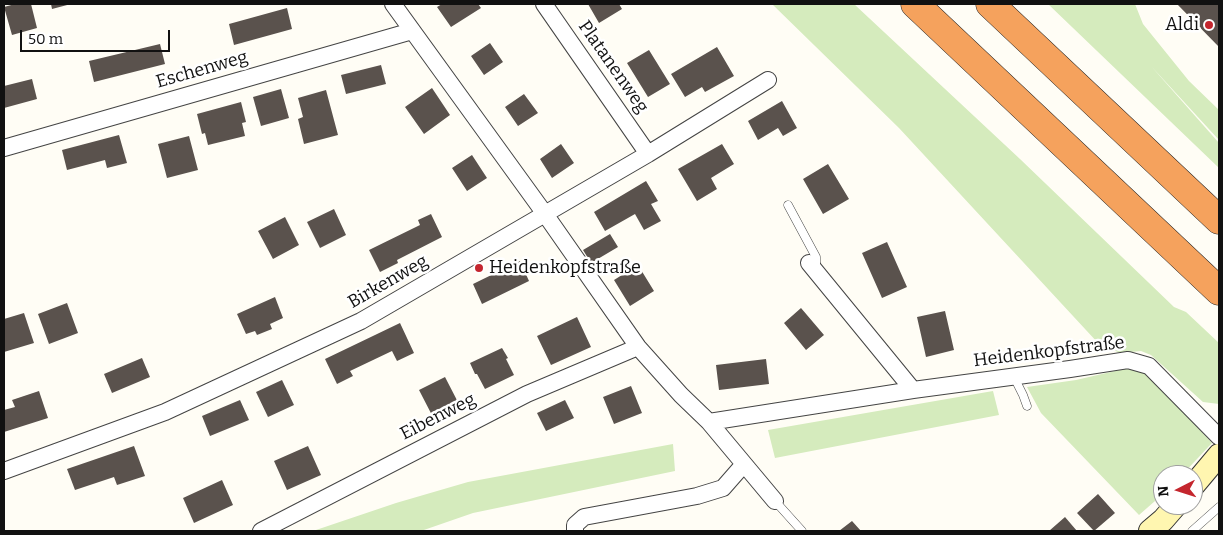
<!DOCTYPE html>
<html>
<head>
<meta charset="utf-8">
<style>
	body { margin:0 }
	#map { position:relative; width:1223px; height:535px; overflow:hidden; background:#fffdf5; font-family:Bitter,serif }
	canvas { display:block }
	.frame { position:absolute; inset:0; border:5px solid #111; pointer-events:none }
	.north { position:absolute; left:1153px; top:465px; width:50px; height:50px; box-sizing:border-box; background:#fff; border:1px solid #a0a0a0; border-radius:50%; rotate:265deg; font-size:14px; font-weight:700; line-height:20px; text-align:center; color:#111 }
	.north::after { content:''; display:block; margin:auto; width:18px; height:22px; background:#c4262e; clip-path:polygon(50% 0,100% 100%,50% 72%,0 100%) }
	.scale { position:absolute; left:20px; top:30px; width:150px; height:22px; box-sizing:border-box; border:2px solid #111; border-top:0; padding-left:6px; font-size:15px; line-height:18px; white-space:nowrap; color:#111; -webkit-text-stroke:4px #fff; paint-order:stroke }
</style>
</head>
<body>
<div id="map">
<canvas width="1223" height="535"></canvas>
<div class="frame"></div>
<div class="north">N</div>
<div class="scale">50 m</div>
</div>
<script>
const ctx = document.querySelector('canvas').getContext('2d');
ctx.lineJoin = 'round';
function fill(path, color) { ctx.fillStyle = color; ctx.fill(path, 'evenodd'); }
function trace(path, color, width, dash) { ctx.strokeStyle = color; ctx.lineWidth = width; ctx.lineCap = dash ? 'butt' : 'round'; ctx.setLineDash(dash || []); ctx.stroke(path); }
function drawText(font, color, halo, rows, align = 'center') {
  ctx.font = font + ' Bitter,serif'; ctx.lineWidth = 5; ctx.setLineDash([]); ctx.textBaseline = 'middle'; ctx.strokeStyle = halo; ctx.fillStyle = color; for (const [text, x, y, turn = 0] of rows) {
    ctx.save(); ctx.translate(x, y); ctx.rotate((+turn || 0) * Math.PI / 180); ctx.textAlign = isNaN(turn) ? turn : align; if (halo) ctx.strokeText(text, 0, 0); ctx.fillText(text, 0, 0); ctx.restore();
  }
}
fill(new Path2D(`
	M772,4H854L1020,159L1174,307L1186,312L1219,343V404L1203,402L1151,355L1141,351L1120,353L1098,343L899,128Z
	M1048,4H1135L1143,24L1189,81L1219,110V140L1151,66L1219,143V168Z
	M1128,368L1147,372L1212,443L1182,475H1163V494L1139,515L1041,413L1027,387L1076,380Z
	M993,391L999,415L775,458L768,430Z
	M673,444L675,471L473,513L421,531H313L396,503L468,482Z`), '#d5ebbd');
fill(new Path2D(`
	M15,4H31L37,28L12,35L4,7Z
	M51,4H71L52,9Z
	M442,4H478L481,8L451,27L437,7Z
	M588,4H619L622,9L599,23Z
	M1177,4H1219V47Z
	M287,8L292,29L234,45L229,24Z
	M490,43L503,62L484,75L471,56Z
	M160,44L165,64L94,82L89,61Z
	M717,47L734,76L705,92L702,87L685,97L671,74Z
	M649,50L670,84L648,97L627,63Z
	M381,65L386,84L346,94L341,75Z
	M32,79L37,99L4,108V86Z
	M432,88L450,115L424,134L405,107Z
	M281,89L289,118L261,126L253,97Z
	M326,90L338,135L304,144L298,119L303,117L298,98Z
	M524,94L538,113L518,126L505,107Z
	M782,101L797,128L783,136L778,128L758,140L748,121Z
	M241,102L246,122L242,123L245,136L208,145L205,133L202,134L197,114Z
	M119,135L127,163L107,168L105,160L67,170L62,150Z
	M189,136L198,170L167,178L158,144Z
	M561,144L574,163L552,178L540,159Z
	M722,144L734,164L711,178L717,189L697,201L678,169Z
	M472,155L487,178L467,191L452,168Z
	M828,164L849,199L823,214L803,179Z
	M646,181L658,201L651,204L661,221L644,230L635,214L605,231L594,212Z
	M334,209L346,235L320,248L307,222Z
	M431,214L442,237L397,260L398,263L380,272L369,250L420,225L418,220Z
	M285,217L299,245L273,259L258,231Z
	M610,234L618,247L591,263L583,250Z
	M887,242L907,287L882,298L862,253Z
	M520,261L529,281L482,304L473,284Z
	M638,265L654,291L630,306L614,280Z
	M275,297L283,318L270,324L272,329L257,335L255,331L246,334L237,314Z
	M67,303L78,333L49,344L38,314Z
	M801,308L824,335L806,350L784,323Z
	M945,311L954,350L926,357L917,317Z
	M24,313L34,343L4,352V319Z
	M577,317L591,347L551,365L537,336Z
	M400,323L414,353L397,361L392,351L350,371L353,376L337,384L325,359Z
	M502,348L508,358L506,359L514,375L485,389L477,374H475L470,363Z
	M142,358L150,377L112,393L104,374Z
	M766,359L769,384L719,390L716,365Z
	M445,377L461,408L435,421L419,390Z
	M282,380L294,405L268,417L256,392Z
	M631,386L642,413L614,424L603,397Z
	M39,391L48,418L4,432V410L15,407L12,400Z
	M240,400L249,420L210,436L202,416Z
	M565,400L574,418L546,431L537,413Z
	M134,446L145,476L117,485L114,477L75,490L67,469Z
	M308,446L321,475L287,490L274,461Z
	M222,480L233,505L194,523L183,498Z
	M1098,494L1115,513L1094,531L1077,513Z
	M1065,517L1077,531H1049Z
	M852,521L861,531H839Z`), '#5a524d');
const lane = new Path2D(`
	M788,205L816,257V268
	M1014,377L1023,395L1027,406
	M775,501L802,531
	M1192,531L1219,507`);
const street = new Path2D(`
	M393,4L545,214L638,347L681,395L709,422L913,390L1070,369L1128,360L1149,366L1219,437
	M544,4L648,154
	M4,148L412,31
	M809,263L913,390
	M709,422L775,501
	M4,471L165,412L361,321L648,154L768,80
	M261,531L527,394L638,347
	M575,531V525L584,517L697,496L723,488L744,464`);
const secondary = new Path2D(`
	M1193,486L1219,455
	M1150,531L1163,520L1176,505`);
const highway = new Path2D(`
	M915,4L1219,291
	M990,4L1219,220`);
trace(lane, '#444', 9);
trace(street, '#444', 18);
trace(secondary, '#333', 24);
trace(highway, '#222', 29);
trace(lane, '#fff', 8);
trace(street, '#fff', 16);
trace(secondary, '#fff6b0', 22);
trace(highway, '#f5a25d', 28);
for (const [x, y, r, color] of [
	[1209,25,5,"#c4262e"],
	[479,268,5,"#c4262e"]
]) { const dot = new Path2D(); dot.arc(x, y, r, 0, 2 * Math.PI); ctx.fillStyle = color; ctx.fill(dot); trace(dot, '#fff', 2); }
drawText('18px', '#111', '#fff', [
	["Aldi",1199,25],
	["Heidenkopfstraße",489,268,"left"]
], 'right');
drawText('18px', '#111', '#fff', [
	["Platanenweg",613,67,55],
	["Eschenweg",202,70,-16],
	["Birkenweg",388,282,-30],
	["Heidenkopfstraße",1049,352,-7],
	["Eibenweg",438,417,-27]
]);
</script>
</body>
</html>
